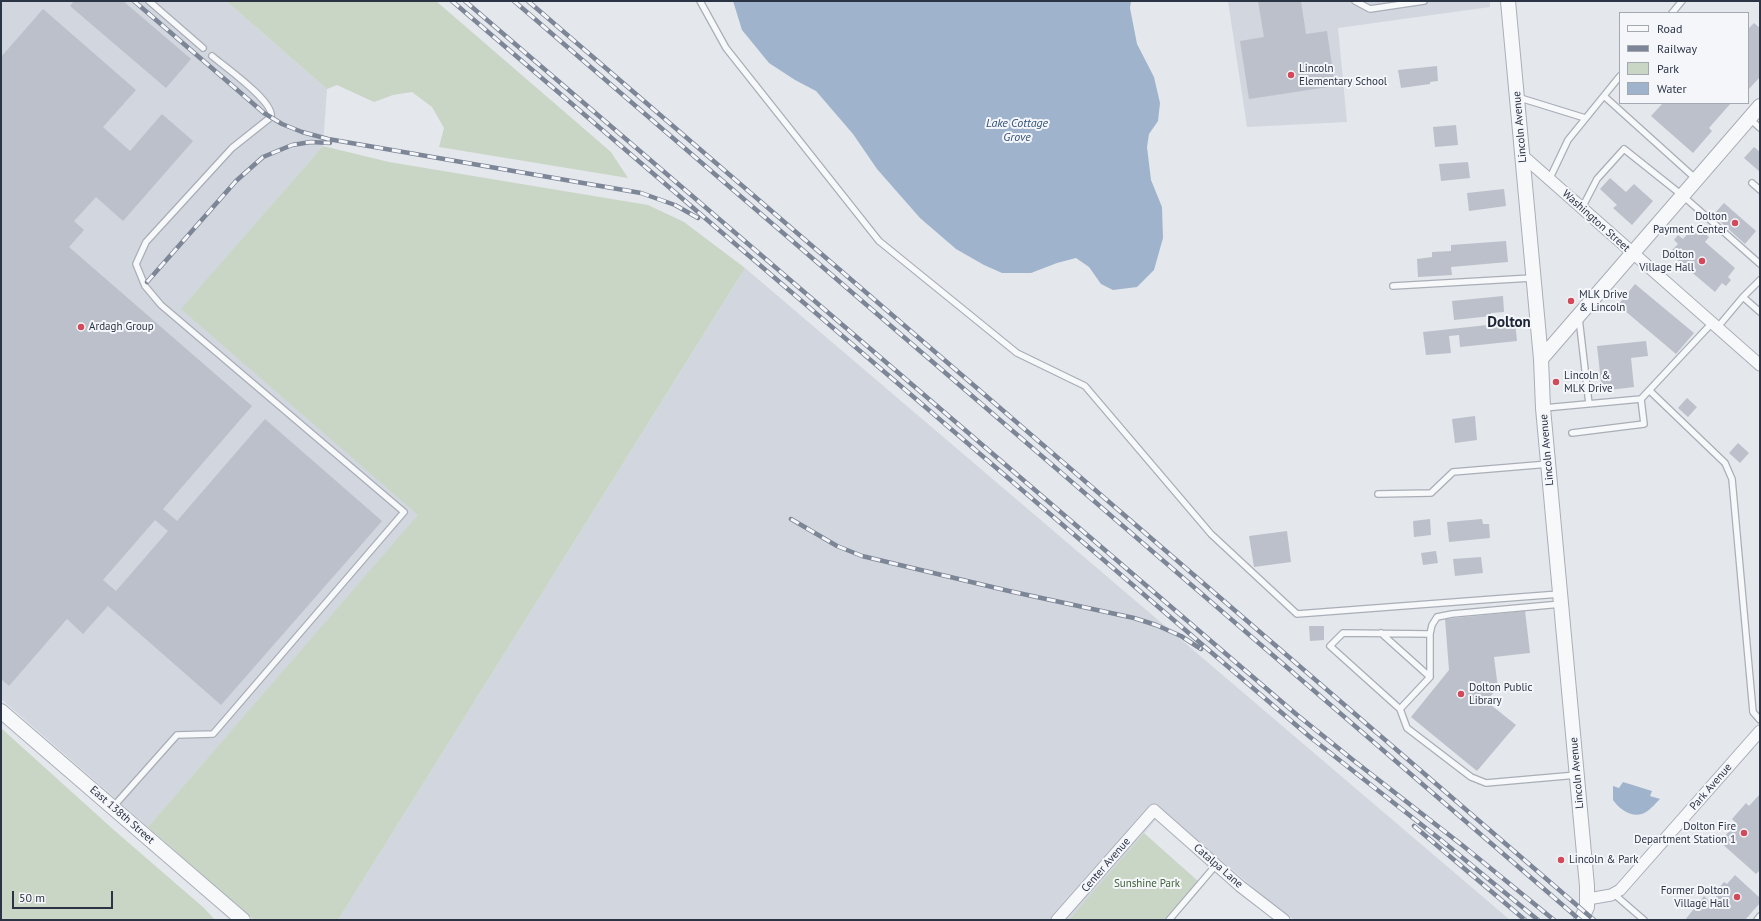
<!DOCTYPE html>
<html>
<head>
<meta charset="utf-8">
<style>
	body { margin:0 }
	#map { position:relative; width:1761px; height:921px; overflow:hidden; background:#e4e7ec; font-family:"PT Sans",sans-serif }
	canvas { display:block }
	.frame { position:absolute; inset:0; border:2px solid #2b3445; pointer-events:none }
	.legend { position:absolute; left:1619px; top:12px; width:130px; height:92px; box-sizing:border-box; background:#f4f6f9; border:1px solid #a4a8b1; margin:0; padding:5px 7px; list-style:none; font-size:12px; color:#2b3445 }
	.legend li { display:flex; align-items:center; gap:8px; height:20px }
	.legend b { width:20px; border:1px solid #a4a8b1 }
	.scale { position:absolute; left:12px; top:891px; width:101px; height:18px; box-sizing:border-box; border:2px solid #2b3445; border-top:0; padding-left:5px; font-size:12px; line-height:14px; white-space:nowrap; color:#2b3445; -webkit-text-stroke:3px #f4f6f9; paint-order:stroke }
</style>
</head>
<body>
<div id="map">
<canvas width="1761" height="921"></canvas>
<div class="frame"></div>
<ul class="legend">
<li><b style="height:5px;background:#f7f8fa"></b>Road</li>
<li><b style="height:5px;background:#7d8696"></b>Railway</li>
<li><b style="height:11px;background:#c9d6c5"></b>Park</li>
<li><b style="height:11px;background:#9fb4cc"></b>Water</li>
</ul>
<div class="scale">50 m</div>
</div>
<script>
const ctx = document.querySelector('canvas').getContext('2d');
ctx.lineJoin = 'round';
function fill(path, color) { ctx.fillStyle = color; ctx.fill(path, 'evenodd'); }
function trace(path, color, width, dash) { ctx.strokeStyle = color; ctx.lineWidth = width; ctx.lineCap = dash ? 'butt' : 'round'; ctx.setLineDash(dash || []); ctx.stroke(path); }
function drawText(font, color, halo, rows, align = 'center') {
  ctx.font = font + ' "PT Sans",sans-serif'; ctx.lineWidth = 4; ctx.setLineDash([]); ctx.textBaseline = 'middle'; ctx.strokeStyle = halo; ctx.fillStyle = color; for (const [text, x, y, turn = 0] of rows) {
    ctx.save(); ctx.translate(x, y); ctx.rotate((+turn || 0) * Math.PI / 180); ctx.textAlign = isNaN(turn) ? turn : align; if (halo) ctx.strokeText(text, 0, 0); ctx.fillText(text, 0, 0); ctx.restore();
  }
}
fill(new Path2D(`
	M1,1H226L327,89L323,146L182,309L419,515L148,827L1,699Z
	M1228,1H1490V7L1338,28L1347,122L1247,127Z
	M745,268L1510,920H1295L1282,912L1163,811L1070,920H338Z`), '#d2d6de');
fill(new Path2D(`
	M226,1H436L611,152L628,178L439,147L444,128L432,107L412,92L393,95L374,102L337,85L327,89Z
	M323,146L389,162L648,205L684,222L745,268L338,920H254L148,827L418,515L181,309Z
	M1,728L115,831L204,908L215,920H1Z
	M1144,833L1198,881L1164,920H1069Z`), '#c9d6c5');
fill(new Path2D(`
	M733,1H1131L1130,8L1137,44L1154,77L1160,103L1158,121L1149,134L1147,147L1151,180L1162,207L1163,238L1154,270L1137,287L1113,290L1101,284L1089,267L1076,258L1057,263L1031,273H1002L984,265L956,249L920,218L877,169L853,134L816,91L795,80L769,63L742,30Z
	M1623,782L1652,791L1650,796L1660,799C1656,803 1651,809 1646,812C1634,820 1619,809 1613,800V786L1619,788Z`), '#9fb4cc');
fill(new Path2D(`
	M74,1H123L191,59L166,88L70,6Z
	M1258,1H1301L1306,34L1327,31L1335,86L1249,99L1240,41L1264,37Z
	M43,9L136,90L103,127L130,151L162,114L193,141L123,221L96,197L74,221L84,230L69,247L252,406L163,509L177,521L265,419L382,521L221,705L108,606L83,634L67,619L9,686L1,679V57ZM155,520L168,531L116,591L103,580Z
	M1754,23L1760,28V77L1748,90V29Z
	M1437,66L1438,81L1430,82V84L1401,88L1398,70Z
	M1663,103H1731L1709,128L1712,131L1693,153L1651,116Z
	M1456,125L1458,145L1435,147L1433,127Z
	M1754,147L1760,152V172L1744,158Z
	M1468,162L1470,178L1441,181L1439,164Z
	M1610,178L1626,192L1634,184L1653,201L1632,225L1613,208L1617,205L1600,189Z
	M1504,189L1506,206L1469,211L1467,193Z
	M1724,203L1756,231L1745,244L1713,215Z
	M1691,230L1698,235L1702,231L1709,237L1705,242L1735,268L1728,277L1731,280L1726,286L1722,283L1715,292L1669,253L1678,244L1674,240L1678,235L1683,239Z
	M1506,241L1508,262L1451,267L1452,275L1418,277L1417,259L1432,257V252L1451,251V245Z
	M1635,284L1694,333L1676,354L1618,305Z
	M1503,296L1504,312L1491,313V316L1454,320L1452,301Z
	M1515,322L1517,341L1460,347L1459,335L1449,336L1451,353L1426,355L1423,332Z
	M1646,341L1648,356L1631,358L1634,387L1602,391L1597,346Z
	M1687,398L1697,407L1688,417L1678,408Z
	M1475,416L1477,440L1455,443L1452,419Z
	M1738,443L1749,453L1740,463L1729,453Z
	M1430,519L1431,535L1414,537L1413,521Z
	M1482,519L1483,524H1489L1490,538L1449,542L1447,522Z
	M1287,531L1291,562L1254,567L1249,536Z
	M1436,551L1438,563L1423,565L1421,553Z
	M1481,557L1483,573L1455,576L1453,559Z
	M1525,611L1530,653L1494,657L1498,688L1486,701L1516,725L1477,771L1411,717L1449,670L1445,619Z
	M1309,626H1324V640L1310,641Z
	M1760,794V870L1756,874L1720,842L1736,823L1732,819L1746,803L1749,806Z
	M1735,875L1760,898V903L1745,920H1685L1704,896L1711,903L1720,892L1717,890L1724,882L1727,884Z`), '#bbc0ca');
const service = new Path2D(`
	M149,1L203,48
	M700,1L726,48L879,241L1017,353L1085,386L1211,534L1297,614L1560,594
	M1355,1L1370,9L1424,1
	M1672,13L1682,1
	M1604,96L1696,179
	M1517,97L1585,118
	M1750,119L1760,128
	M1549,180L1568,140L1620,76
	M1752,183L1760,190
	M1582,208L1597,179L1624,149L1683,196L1760,264
	M1393,286L1532,278
	M1743,297L1760,280
	M1579,318L1589,404
	M1717,328L1743,297L1760,312
	M1650,391L1725,463L1732,479L1753,712L1760,720
	M1641,399L1712,323
	M1544,408L1641,399L1644,424L1572,433
	M1378,494L1431,493L1453,472L1549,464
	M1561,604L1452,614L1437,617L1432,625L1430,634L1343,633L1330,646L1400,709L1407,728L1471,777L1486,783L1577,775
	M1381,633L1430,677
	M1400,709L1430,677V634
	M113,807L177,735L213,734L404,512L161,305L145,286L136,264L146,242L232,148L271,117C275,102 224,66 212,56
	M1614,894L1644,920
	M1169,920L1216,865
	M1757,920L1760,916`);
const minor = new Path2D(`
	M1523,156L1760,365
	M1588,899L1611,895L1620,890L1760,731
	M1057,920L1154,810L1240,886L1284,920`);
const tertiary = new Path2D(`
	M1508,1L1541,359L1543,408L1587,886V907L1581,920
	M1541,359L1760,106
	M1,711L243,920`);
trace(service, '#a9aeb7', 8);
trace(minor, '#a9aeb7', 13);
trace(tertiary, '#a9aeb7', 16);
trace(service, '#f7f8fa', 5.5);
trace(minor, '#f7f8fa', 11);
trace(tertiary, '#f7f8fa', 14);
const rail = new Path2D(`
	M134,1L264,113L282,124L302,132L328,139L641,193L675,205L698,218
	M452,1L1310,737L1441,840L1538,920
	M465,1L1296,714L1353,760L1462,845L1554,920
	M514,1L1580,920
	M528,1L1594,920
	M147,282L236,181L263,157L292,145L311,142L330,143
	M791,519L837,546L862,556L1009,591L1134,618L1156,625L1181,636L1201,649
	M1414,826L1525,920`);
trace(rail, '#7d8696', 4.5);
trace(rail, '#f4f6f9', 3, [9]);
for (const [x, y, r, color] of [
	[1291,75,4,"#d1495b"],
	[1735,223,4,"#d1495b"],
	[1702,261,4,"#d1495b"],
	[1571,301,4,"#d1495b"],
	[81,327,4,"#d1495b"],
	[1556,382,4,"#d1495b"],
	[1461,694,4,"#d1495b"],
	[1744,833,4,"#d1495b"],
	[1561,860,4,"#d1495b"],
	[1737,897,4,"#d1495b"]
]) { const dot = new Path2D(); dot.arc(x, y, r, 0, 2 * Math.PI); ctx.fillStyle = color; ctx.fill(dot); trace(dot, '#f4f6f9', 1.5); }
drawText('11px', '#2b3445', '#f4f6f9', [
	["Lincoln",1299,69],
	["Elementary School",1299,82],
	["Dolton",1727,217,"right"],
	["Payment Center",1727,230,"right"],
	["Dolton",1694,255,"right"],
	["Village Hall",1694,268,"right"],
	["MLK Drive",1579,295],
	["& Lincoln",1579,308],
	["Ardagh Group",89,327],
	["Lincoln &",1564,376],
	["MLK Drive",1564,389],
	["Dolton Public",1469,688],
	["Library",1469,701],
	["Dolton Fire",1736,827,"right"],
	["Department Station 1",1736,840,"right"],
	["Lincoln & Park",1569,860],
	["Former Dolton",1729,891,"right"],
	["Village Hall",1729,904,"right"]
], 'left');
drawText('11px', '#2b3445', '#f4f6f9', [
	["Lincoln Avenue",1520,127,-95],
	["Washington Street",1596,221,42],
	["Lincoln Avenue",1547,450,-95],
	["Lincoln Avenue",1577,773,-95],
	["Park Avenue",1711,787,-49],
	["East 138th Street",122,815,41],
	["Center Avenue",1106,865,-49],
	["Catalpa Lane",1218,866,41]
]);
drawText('11px', '#3f6138', '#f4f6f9', [
	["Sunshine Park",1147,884]
]);
drawText('italic 12px', '#34527a', '#f4f6f9', [
	["Lake Cottage",1017,124],
	["Grove",1017,138]
]);
drawText('bold 15px', '#1d2536', '#f4f6f9', [
	["Dolton",1509,323]
]);
</script>
</body>
</html>
